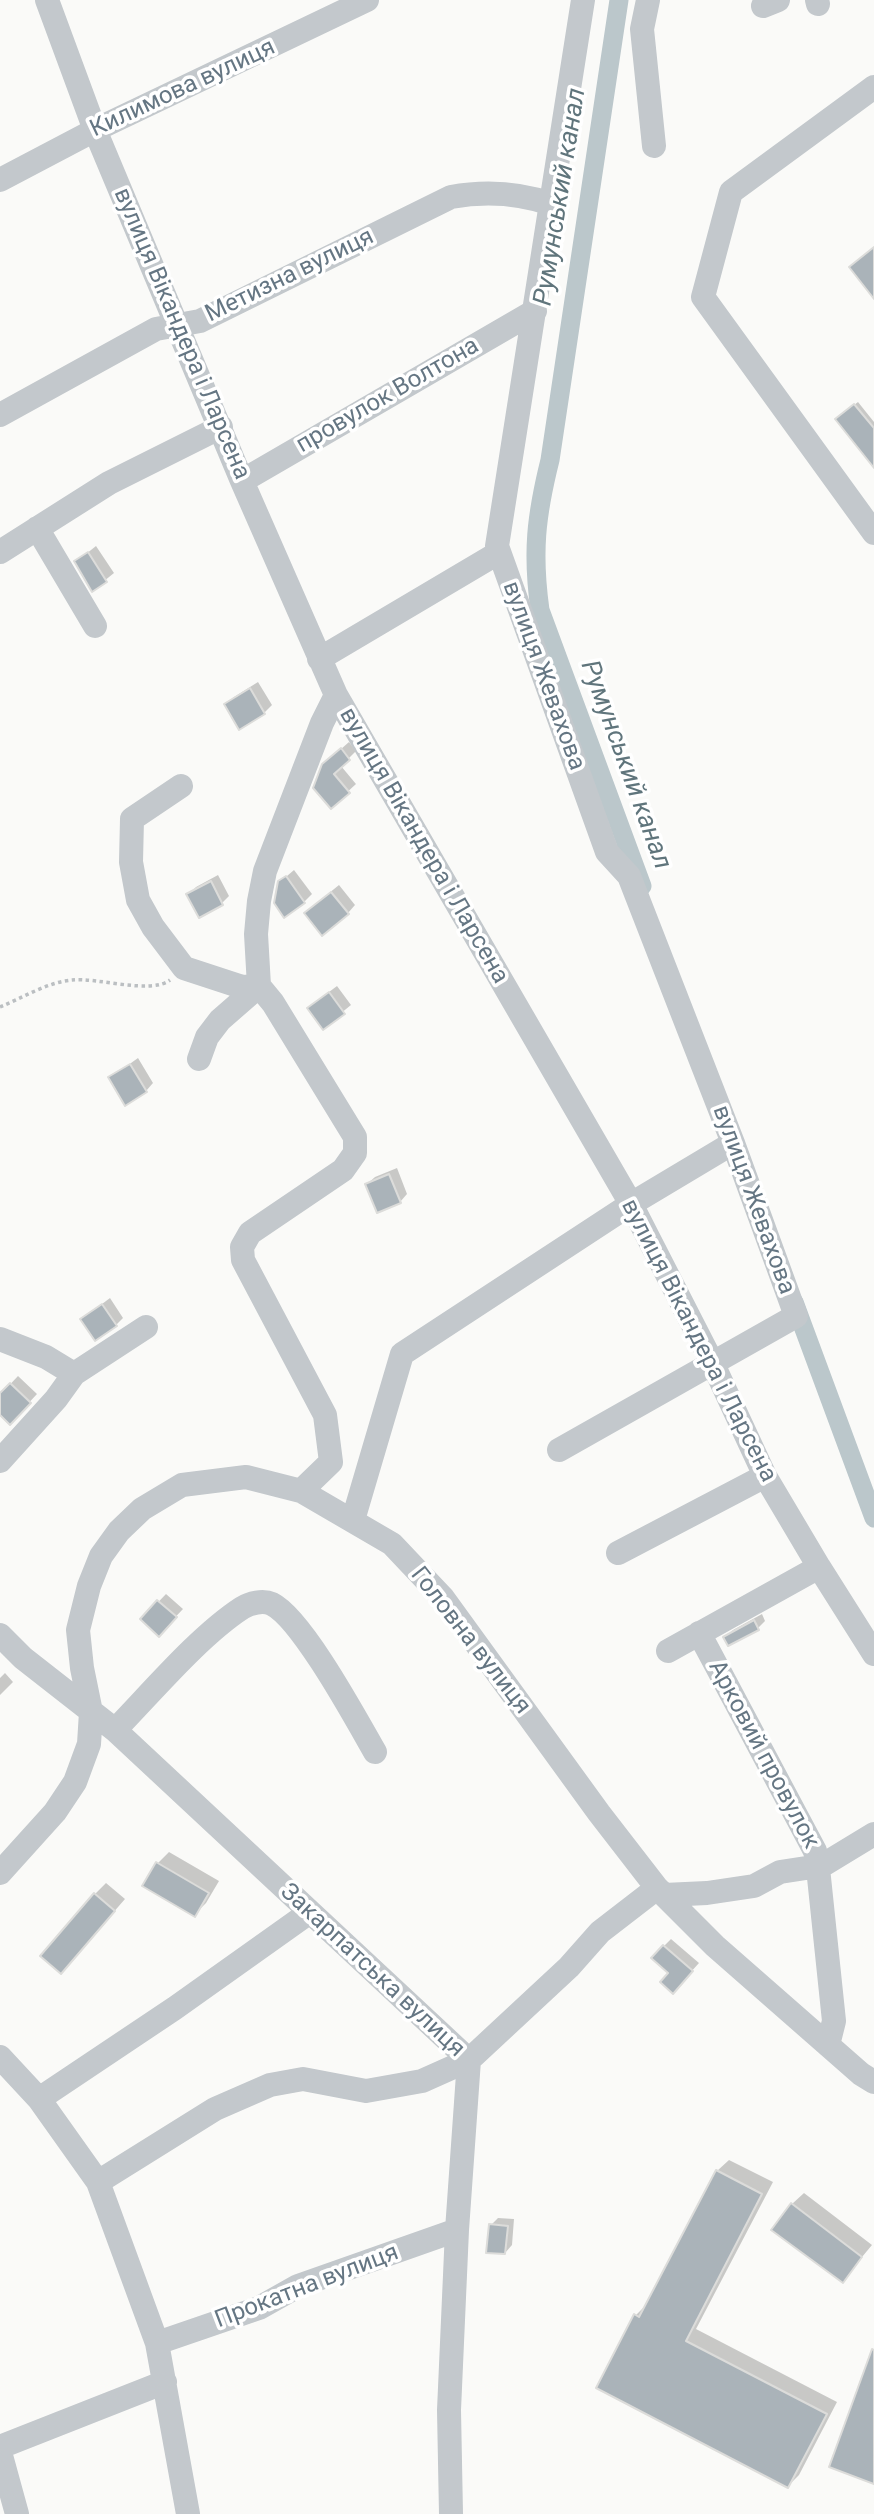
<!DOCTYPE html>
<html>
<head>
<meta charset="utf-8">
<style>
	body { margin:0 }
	canvas { display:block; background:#fafaf8 }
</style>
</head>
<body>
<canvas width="874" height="2514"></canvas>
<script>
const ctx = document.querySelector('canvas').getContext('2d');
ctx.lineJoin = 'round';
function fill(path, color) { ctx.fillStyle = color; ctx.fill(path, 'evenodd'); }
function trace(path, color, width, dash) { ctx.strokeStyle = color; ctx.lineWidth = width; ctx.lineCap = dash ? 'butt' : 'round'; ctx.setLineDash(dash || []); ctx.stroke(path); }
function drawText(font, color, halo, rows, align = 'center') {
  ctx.font = font + ' Roboto,sans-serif'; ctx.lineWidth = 7; ctx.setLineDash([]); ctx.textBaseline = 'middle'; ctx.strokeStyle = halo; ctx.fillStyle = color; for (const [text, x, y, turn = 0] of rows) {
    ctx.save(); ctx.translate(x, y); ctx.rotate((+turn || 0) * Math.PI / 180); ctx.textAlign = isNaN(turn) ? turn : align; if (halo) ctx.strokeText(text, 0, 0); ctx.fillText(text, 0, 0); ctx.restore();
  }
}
fill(new Path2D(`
	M858,402L874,422V466L840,416Z
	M96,546L114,573L93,590L76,562Z
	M258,682L272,705L264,713L226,704L234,697Z
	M349,742L356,751L341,766L356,784L331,807L332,757Z
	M294,870L312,894L304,902L280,882Z
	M218,875L229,896L222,903L188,895L196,887Z
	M339,885L355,905L348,913L313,906Z
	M337,986L351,1005L324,1027L317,1001Z
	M138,1058L153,1083L146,1091L110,1078Z
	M397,1168L407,1194L400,1202L367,1184L375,1177Z
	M110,1298L123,1318L116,1325L82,1319Z
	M18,1376L37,1394L10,1423L0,1413V1395Z
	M166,1594L183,1609L166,1627L142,1619Z
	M762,1614L765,1621L758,1628L726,1637L733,1630Z
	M5,1673L13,1682L0,1695V1678Z
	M169,1852L219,1881L206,1903L194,1915L158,1863Z
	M106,1883L125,1899L72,1960L95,1894Z
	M671,1939L699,1963L680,1984L670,1973L664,1946Z
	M729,2160L773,2182L696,2329L837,2402L799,2475L788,2486L636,2315L647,2304L717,2171Z
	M804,2193L872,2245L842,2281L792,2204Z
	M498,2218L514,2219L512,2245L505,2253L491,2225Z`), '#0003');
trace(new Path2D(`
	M619,0L550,460C536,516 532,553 540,610L642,886
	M794,1302L874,1518`), '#bbc7cb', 19);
const building = new Path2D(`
	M874,247V299L849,267Z
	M854,404L874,428V468L835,419Z
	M88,552L107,582L92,592L74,561Z
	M250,688L265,714L239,730L224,704Z
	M341,748L350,760L334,774L350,793L331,809L313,788L322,764Z
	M286,876L305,903L284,918L274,903L278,881Z
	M211,881L223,905L199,918L186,894Z
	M331,892L349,914L322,936L304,913Z
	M329,992L345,1014L323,1030L307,1008Z
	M130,1064L147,1092L125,1106L108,1077Z
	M389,1174L401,1203L377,1213L365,1184Z
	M102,1304L117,1326L95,1341L80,1319Z
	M10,1383L31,1403L10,1425L0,1415V1393Z
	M157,1600L177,1617L159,1637L140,1619Z
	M754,1620L759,1630L728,1646L723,1637Z
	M156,1862L209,1893L195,1917L142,1886Z
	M94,1893L115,1911L61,1974L40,1956Z
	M663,1945L693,1971L673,1994L660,1982L668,1973L651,1958Z
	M716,2170L762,2194L686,2341L827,2414L788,2488L596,2388L634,2314L639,2317Z
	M791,2203L862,2257L843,2283L771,2230Z
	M489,2224L508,2226L505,2254L486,2253Z
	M872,2349L874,2350V2484L829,2467Z`);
fill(building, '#aab3b9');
trace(building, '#dcdcda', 2);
trace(new Path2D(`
	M0,1007C22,998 48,982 72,980C97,977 150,995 170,980`), '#bbbfc2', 3.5, [3.5, 3.5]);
trace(new Path2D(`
	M47,0L95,130L242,481L336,695L631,1204L713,1364L765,1476L819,1567L874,1654
	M648,0L642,29L654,146
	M817,0L818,4
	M763,6L778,0
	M874,87L731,192L703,297L874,533
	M0,180L95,130L367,0
	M0,415L156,329L200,321L451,197C484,191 519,193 551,204
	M242,481L535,311
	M37,528L95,626
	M0,552L109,483L221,427
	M319,659L498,553
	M181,786L132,819L131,862L138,900L153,927L184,968L242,987L259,986
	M259,986L273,1003L355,1137V1153L343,1170L250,1233L242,1247L243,1260L325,1415L331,1462L301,1491
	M259,986L256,934L259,901L265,871L322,723L336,695
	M199,1059L207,1037L220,1020L259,986
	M0,1339L46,1357L74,1374
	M559,1450L796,1316L733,1143L629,876L607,852L497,546L583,0
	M0,1461L56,1399L74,1374L146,1327
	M353,1520L402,1354L631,1204L733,1143
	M618,1553L765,1476
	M699,1633L815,1851L818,1868L834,2021L828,2045
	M0,1635L23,1658L115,1730L469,2060L457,2230L449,2410L451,2514
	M668,1651L819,1567
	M115,1730C152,1692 199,1636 242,1608C250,1603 263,1600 272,1604C302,1619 356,1719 375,1752
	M0,1873L55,1812L75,1782L89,1744L91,1712L82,1668L78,1630L89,1586L101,1556L119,1531L142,1509L182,1485L246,1477L301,1491L392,1544L443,1598L599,1813L657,1888L715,1946L861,2074L874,2082
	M664,1895L707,1893L754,1886L780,1872L806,1868H818L874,1834
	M0,2057L39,2099L98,2182L157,2343L188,2514
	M39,2099L175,2008L310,1912
	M98,2182L215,2109L270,2085L303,2079L366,2091L422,2081L469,2060L569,1967L600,1932L657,1888
	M157,2343L259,2308L298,2286L457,2230
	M0,2447L165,2382
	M0,2452L17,2514`), '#c3c8cc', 24);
drawText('24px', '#657683', '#fff', [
	["Килимова вулиця",183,89,-25],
	["Метизна вулиця",290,276,-26],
	["вулиця Вікандера і Ларсена",181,334,67],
	["провулок Волтона",388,396,-30],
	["вулиця Жевахова",543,676,70],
	["вулиця Вікандера і Ларсена",423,846,60],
	["вулиця Жевахова",753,1200,70],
	["вулиця Вікандера і Ларсена",698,1341,63],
	["Головна вулиця",470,1641,52],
	["Арковий провулок",763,1755,62],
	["Закарпатська вулиця",372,1971,43],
	["Прокатна вулиця",307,2287,-21]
]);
drawText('italic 26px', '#60757c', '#fff', [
	["Румунський канал",561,197,-81],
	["Румунський канал",625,765,70]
]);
</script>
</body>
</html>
